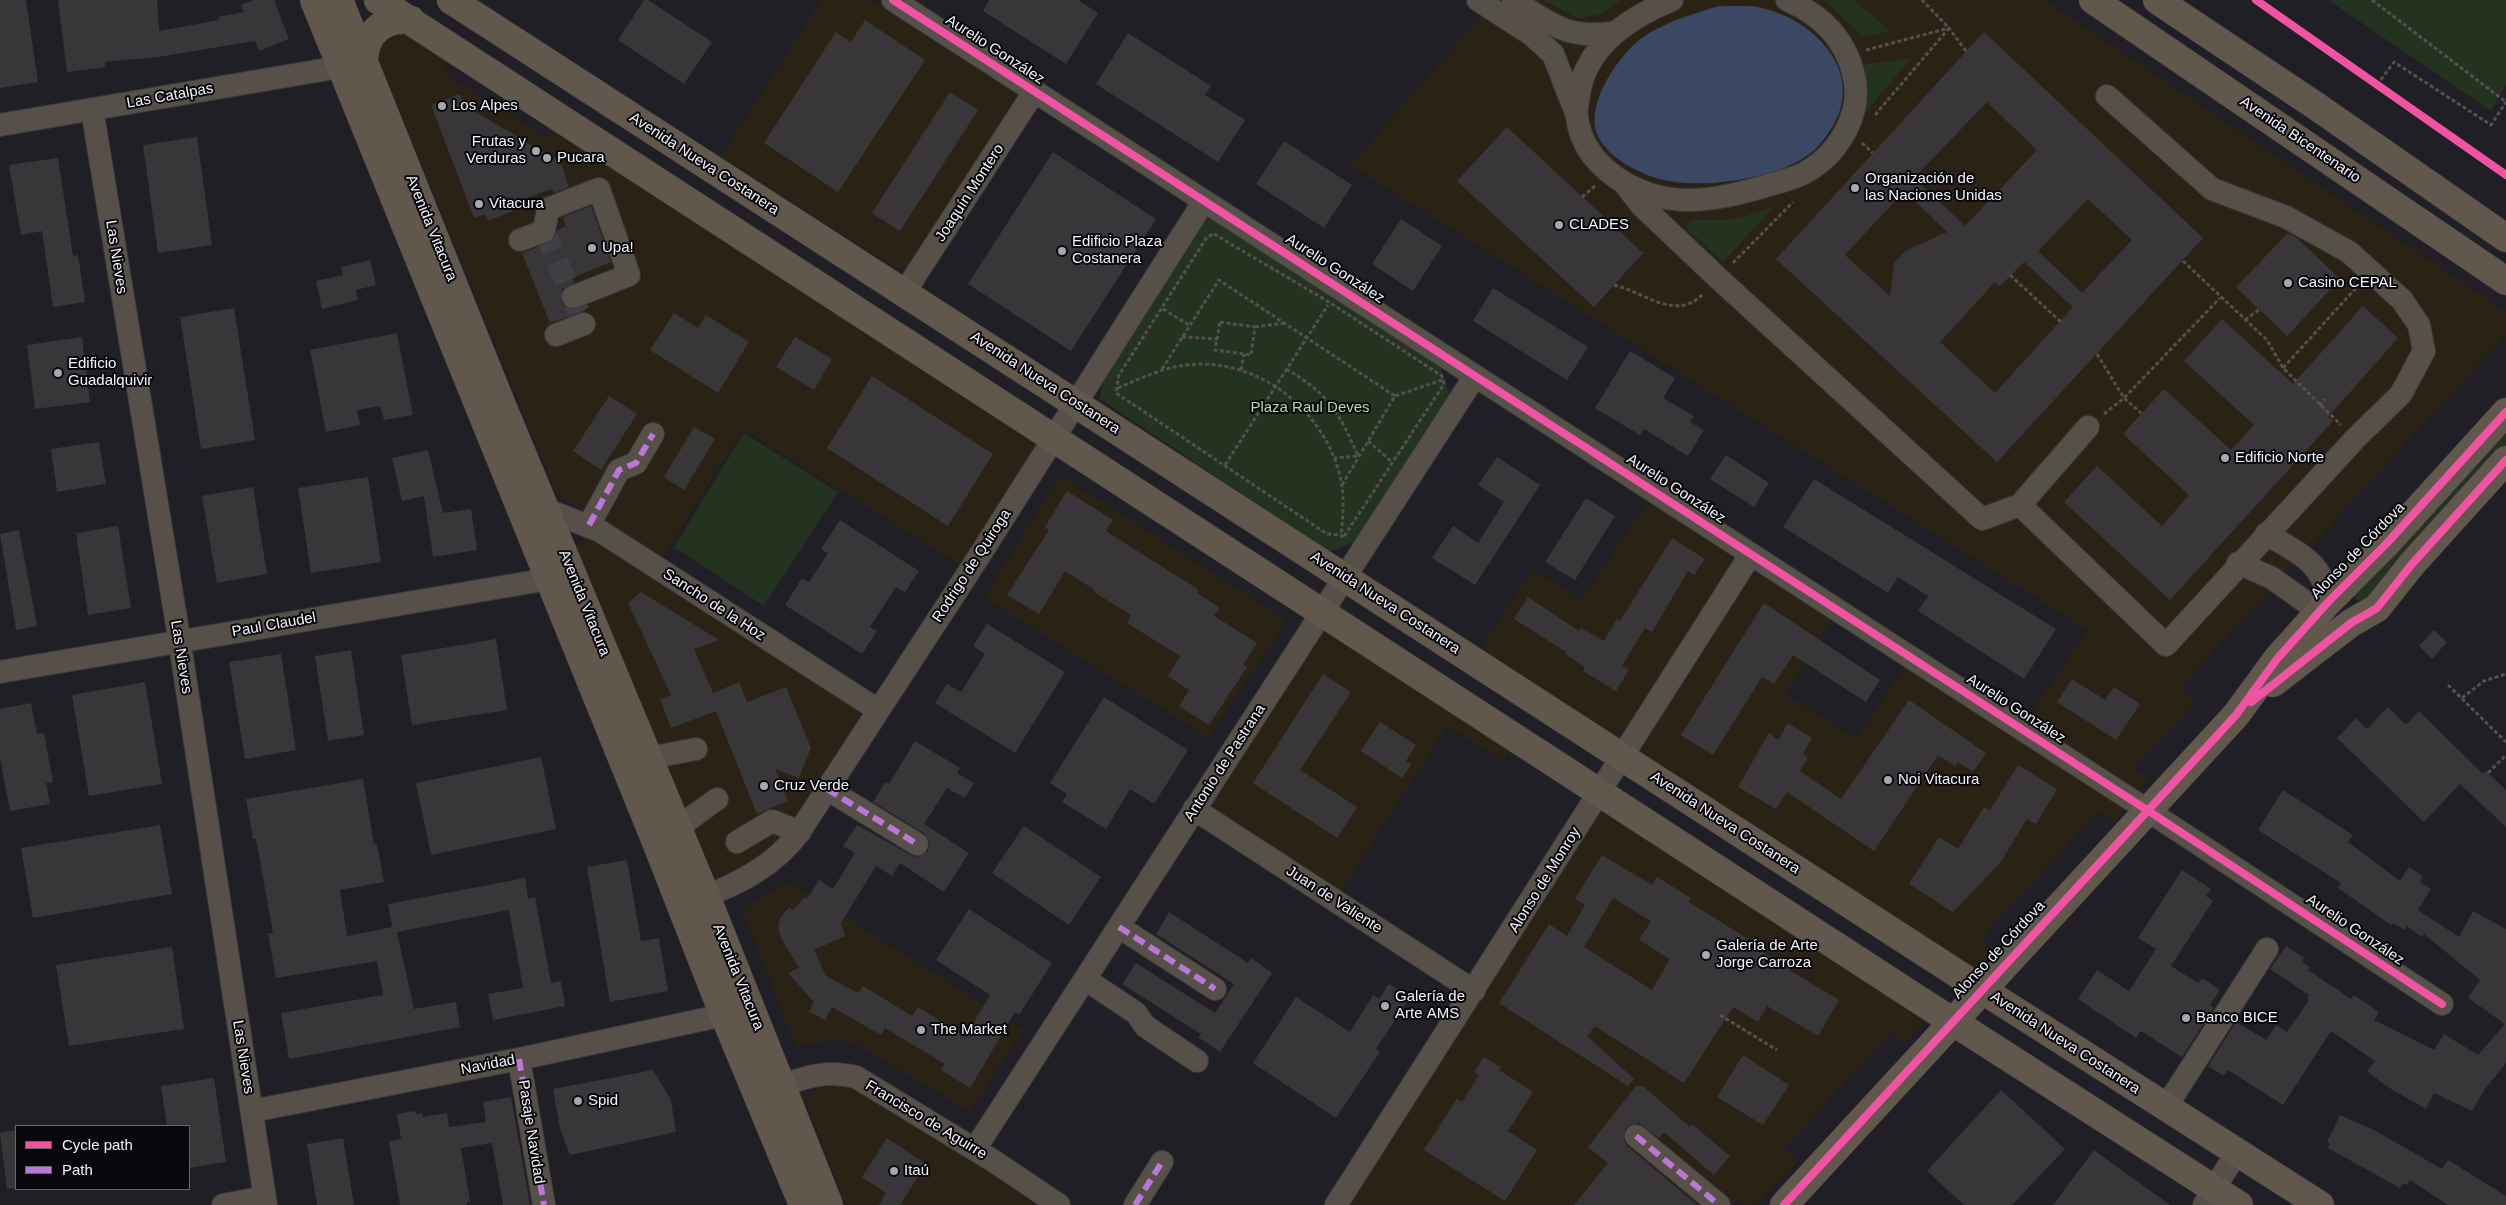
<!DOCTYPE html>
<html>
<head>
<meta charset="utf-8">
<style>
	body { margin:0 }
	#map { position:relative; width:2506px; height:1205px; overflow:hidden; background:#1f1f25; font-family:Arial,sans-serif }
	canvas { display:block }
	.legend { position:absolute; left:15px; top:1125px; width:175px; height:65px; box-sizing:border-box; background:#08080c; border:1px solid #66666b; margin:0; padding:6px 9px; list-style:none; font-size:15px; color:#f2f2fa }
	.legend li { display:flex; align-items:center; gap:10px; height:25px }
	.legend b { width:25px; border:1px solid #66666b }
</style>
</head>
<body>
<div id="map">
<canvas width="2506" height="1205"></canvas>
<ul class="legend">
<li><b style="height:6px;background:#f153a3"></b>Cycle path</li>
<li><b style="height:6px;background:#ba77d6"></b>Path</li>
</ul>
</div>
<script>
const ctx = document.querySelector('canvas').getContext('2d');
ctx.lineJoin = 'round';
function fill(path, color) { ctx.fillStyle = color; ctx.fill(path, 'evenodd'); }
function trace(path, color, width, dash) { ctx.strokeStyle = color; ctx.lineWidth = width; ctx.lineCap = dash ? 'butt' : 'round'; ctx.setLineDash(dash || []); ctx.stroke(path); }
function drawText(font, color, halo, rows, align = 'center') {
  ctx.font = font + ' Arial,sans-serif'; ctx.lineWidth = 4; ctx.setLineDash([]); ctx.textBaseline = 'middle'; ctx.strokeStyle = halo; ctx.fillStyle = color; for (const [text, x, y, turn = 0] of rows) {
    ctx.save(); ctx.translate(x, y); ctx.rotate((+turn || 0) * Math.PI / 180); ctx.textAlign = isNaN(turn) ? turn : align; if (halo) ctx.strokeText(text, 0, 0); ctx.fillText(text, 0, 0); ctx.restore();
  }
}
fill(new Path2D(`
	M821,0H871L1008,89L1014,96V110L912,265L895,268L721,156Z
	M1495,0H2045L2506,312V335L2180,688L2197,701L2135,768L2150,781L2138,788H2134L2027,719L2087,630L1350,165Z
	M398,29L444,54L448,76L546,138L554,127L1035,437L1037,448L963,567L743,429L661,560L561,497L556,492L377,55L380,37Z
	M1060,475L1287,621L1209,738L984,598Z
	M1650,498L1723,547L1730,556L1729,568L1628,727L1621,732L1612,733L1599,729L1479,650L1533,569L1582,600Z
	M586,536L594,538L853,704L858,713V720L789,831L751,864L726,874L716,876L708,873L576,551V545Z
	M1753,573L1766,576L1833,619L1785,694L1856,738L1905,666L2122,807L2121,814L2114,822L2098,812L1981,939L1994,952L1979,967L1967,966L1650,759L1644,752L1645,737L1747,579Z
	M1327,632L1513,746L1504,761L1447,726L1341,892L1215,808L1212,802L1314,641Z
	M1603,813L1613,816L1922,1013L1923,1022L1904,1045L1891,1032L1785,1149L1798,1161L1757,1205H1740L1736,1201L1733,1205H1346L1597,815Z
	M789,881L1023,1030L970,1112L856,1044L837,1039L796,1047L742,909Z
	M833,1086L846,1087L864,1094L972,1158L1043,1205H846L808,1107L809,1097L813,1093L822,1087Z`), '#2b2216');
fill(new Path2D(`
	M1544,0H1621L1601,13L1578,19Z
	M1824,0H1854L1890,31L1863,37Z
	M2328,0H2506V85L2491,111Z
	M1912,58L1865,112L1860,65Z
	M1774,207L1723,262L1686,228L1687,224L1692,220H1725L1742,217Z
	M1217,215L1438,360L1450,395L1355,542L1329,552L1100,399L1103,380L1203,217Z
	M2506,429V447L2362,603L2351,595Z
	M744,433L838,492L764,606L674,547Z`), '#23331f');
fill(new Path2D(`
	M1719,6C1731,7 1745,5 1757,7C1813,17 1868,73 1831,129C1824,140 1816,150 1805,157C1782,172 1757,177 1730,181C1703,185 1666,185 1641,172C1625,165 1606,153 1598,136C1584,105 1618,56 1642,38C1664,22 1693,14 1719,6Z`), '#3b4864');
fill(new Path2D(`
	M0,0H26L38,82L0,88Z
	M58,0H157L159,31L219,20L218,17L244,12L241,5L254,0H274L289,39L259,51L255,41L158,57L105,62L106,67L67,72Z
	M644,0H648L712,42L684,84L618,40Z
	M989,0H1078L1098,13L1066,64L983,11Z
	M865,20L925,60L838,192L764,143L836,32L851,42Z
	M1984,32L2203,238L1997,462L1776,259ZM1987,102L2037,150L1965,226L1914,178ZM1904,191L1947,232L1905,251L1894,263L1890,296L1845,255ZM2088,199L2132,240L2082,293L2038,251ZM2024,262L2073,307L1995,393L1940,342L1995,282L2000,286Z
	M1128,33L1211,86L1205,95L1245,120L1218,162L1096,84Z
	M950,92L978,110L900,231L872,213Z
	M460,94L464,105L553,158H559L569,187L554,193L552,189L511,204L513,211L488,221L485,214L474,218L431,105Z
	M1507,127L1643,253L1594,307L1457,181Z
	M197,137L212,245L158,253L143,145Z
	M1284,141L1352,185L1324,228L1256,184Z
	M1053,152L1156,219L1071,351L968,284Z
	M58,158L73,256L78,255L85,302L53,307L42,231L21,235L9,165Z
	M591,206L611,262L572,278L574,283L562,289L561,301L564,307L571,310L583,307L585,311L550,323L522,253L549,243L554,239L558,230L566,226L563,217Z
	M1401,219L1442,246L1413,291L1372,264Z
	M2288,233L2298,239L2340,279L2287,336L2236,287Z
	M370,260L376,285L356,290L358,300L322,309L316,281L343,275L341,267Z
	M1493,288L1588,347L1567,380L1473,321Z
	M2363,306L2398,338L2328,417L2333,421L2170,600L2064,502L2097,466L2162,526L2189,495L2123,434L2164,389L2231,450L2254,425L2184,361L2222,319L2293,384Z
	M234,308L255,440L201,449L180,317Z
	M674,313L698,328L706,315L749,342L718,393L650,350Z
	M397,333L413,415L384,420L380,406L357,410L360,425L326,432L310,350Z
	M82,337L90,402L35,409L27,345Z
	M795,337L832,359L814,390L776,367Z
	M1630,351L1675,378L1663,398L1694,416L1690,422L1704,430L1688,456L1644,429L1640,435L1595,408Z
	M872,376L993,454L948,526L827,448Z
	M609,396L637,414L601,470L573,451Z
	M694,427L715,439L684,490L664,477Z
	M99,442L106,484L57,492L51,449Z
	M428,450L443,513L471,509L477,550L433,557L424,496L402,501L392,458Z
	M1726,455L1769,483L1754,507L1710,479Z
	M1497,457L1540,485L1475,585L1432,558L1453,526L1478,543L1490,524L1504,502L1478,485Z
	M368,477L381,562L311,573L298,488Z
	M1814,479L2056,629L2024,679L1918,611L1928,596L1898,577L1888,593L1783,527Z
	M253,487L267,574L217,583L202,496Z
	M1067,491L1113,520L1106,531L1199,590L1197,593L1220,608L1214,616L1257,643L1243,665L1247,667L1209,725L1179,706L1189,690L1168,676L1180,656L1127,623L1131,615L1094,592L1095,590L1065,571L1039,614L1007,595L1049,530L1045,527Z
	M1586,498L1615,516L1575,580L1545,562Z
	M840,520L919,571L905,592L896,587L870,627L877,631L862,654L785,605L802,578L809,582L828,553L821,549Z
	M118,526L131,608L88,615L76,533Z
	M19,530L37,626L16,630L0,534Z
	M1672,538L1705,559L1694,575L1688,571L1652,632L1645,628L1622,666L1629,670L1616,691L1583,671L1585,667L1565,654L1566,652L1514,619L1528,597L1579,631L1581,628L1604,641L1617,619L1620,621Z
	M641,592L719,640L694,649L713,693L739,682L747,702L786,687L811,748L799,778L775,769L788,801L757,814L716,711L671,728L660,699L671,695L628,603Z
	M1764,603L1880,680L1866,702L1793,655L1774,684L1762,677L1713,755L1681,735Z
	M987,624L1065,672L1015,753L935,703L947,684L961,692L985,654L973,646Z
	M2434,630L2447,642L2432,659L2419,646Z
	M496,639L507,710L412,725L401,655Z
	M351,650L364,735L328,741L315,656Z
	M281,654L296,750L245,759L229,662Z
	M1323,674L1351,692L1300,770L1357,807L1337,838L1253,783Z
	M2072,679L2105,700L2114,687L2140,704L2116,740L2057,702Z
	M145,682L162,784L89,796L72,695Z
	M1104,697L1188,750L1154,804L1130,789L1106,829L1062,802L1067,794L1050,783Z
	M1909,700L1986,753L1973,772L1958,762L1955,766L1938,755L1874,851L1787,792L1776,809L1738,787L1769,733L1778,740L1788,723L1812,738L1803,754L1808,758L1800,771L1841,799Z
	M31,703L37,734L44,733L53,782L46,783L50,804L10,811L0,758V709Z
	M2388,707L2406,725L2419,711L2483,774L2486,771L2506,790V827L2460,784L2424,822L2337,738L2356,718L2367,729Z
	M1380,722L1416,745L1406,761L1411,764L1402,778L1361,751Z
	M915,741L960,768L957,773L974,783L965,798L947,788L924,824L969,853L944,892L900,863L892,876L876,866L841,923L845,936L814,950L826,976L858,993L863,986L912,1016L918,1007L965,1037L990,995L936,960L969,909L1052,963L1019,1015L1015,1012L970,1088L941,1070L945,1064L885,1028L881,1035L832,1007L825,1020L809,1012L814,1002L788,973L799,968L781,938L778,928L780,918L789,907L793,910L805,897L807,899L819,880L833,889L855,853L843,846L857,825L911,855L917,857L928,851L930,844L924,833L873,802L885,782L889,784Z
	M541,757L556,829L431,855L416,783Z
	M2018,765L2057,789L2036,824L2027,819L2000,863L1953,912L1909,884L1939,837L1958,849L1984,807L1990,810Z
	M363,779L374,844H377L384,882L340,890L347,936L392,927L388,904L525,878L528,899L535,897L551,983L561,981L565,1006L493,1020L488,994L523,988L509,910L397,932L414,1009L456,1002L460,1027L289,1059L281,1013L383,995L377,961L276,978L268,933H273L256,839H253L246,799Z
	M2283,790L2353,835L2348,842L2400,881L2409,867L2423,876L2420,882L2431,889L2418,910L2459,937L2473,911L2506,929V1063L2485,1089L2472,1111L2434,1093L2426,1109L2386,1086L2367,1071L2375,1061L2331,1031L2283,1105L2228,1070L2224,1076L2208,1066L2236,1022L2266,1040L2276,1025L2287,1032L2309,1000L2307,998L2309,995L2270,969L2286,946L2304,958L2302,962L2310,967L2308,970L2351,999L2354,995L2379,1012L2374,1020L2434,1050L2444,1034L2478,1055L2505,1024L2468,998L2480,980L2424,934L2422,937L2407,926L2405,930L2393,923L2391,925L2338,888L2341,883L2258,830Z
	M160,825L172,894L33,918L21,848Z
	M1024,826L1101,877L1069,925L992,873Z
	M1602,855L1652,885L1657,877L1691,898L1689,902L1748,939L1747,942L1791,969L1789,970L1839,1000L1818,1036L1767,1006L1758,1022L1733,1007L1684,1083L1595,1026L1587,1036L1634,1079L1628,1086L1499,1003L1549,924L1567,936L1585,905L1575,899ZM1613,898L1651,921L1639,940L1670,959L1652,990L1584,947Z
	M627,860L641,941L659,938L668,991L610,1002L587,867Z
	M2182,870L2211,889L2206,896L2213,901L2171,966L2198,983L2202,978L2220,990L2210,1005L2214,1008L2182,1057L2141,1031L2136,1038L2078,999L2097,970L2129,991L2156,949L2138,938Z
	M1169,912L1248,963L1251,958L1272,973L1220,1052L1198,1037L1201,1034L1122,984L1136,963L1215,1013L1226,996L1234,984L1156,934Z
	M172,947L184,1029L69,1046L56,965Z
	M1389,984L1410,997L1376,1049L1380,1052L1336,1118L1253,1063L1296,997L1350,1032L1373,995L1379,999Z
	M1743,1055L1789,1085L1763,1125L1717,1097Z
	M1484,1057L1501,1067L1499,1070L1533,1092L1508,1131L1537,1150L1505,1201L1424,1150L1457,1099L1462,1102L1479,1075L1474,1072Z
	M653,1070L671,1100L676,1132L570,1155L560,1129L553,1089Z
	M214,1078L226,1162L189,1168V1126H167L161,1086Z
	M1636,1086H1643L1690,1127L1692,1124L1730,1156L1714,1175L1664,1132L1659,1138L1639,1123L1632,1124L1626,1128L1624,1140L1627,1146L1697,1205H1574L1608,1163L1588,1147Z
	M2001,1090L2065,1149L2012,1205H1964L1927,1171Z
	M511,1097L530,1205H503L492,1143L461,1148L470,1201L467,1202V1205H400L389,1141L401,1139L397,1114L415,1111L416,1114L422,1113L423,1117L447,1113L449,1127L486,1122L483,1102Z
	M2340,1115L2374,1130L2442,1169L2448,1160L2506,1196V1205H2448L2410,1180L2407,1185L2403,1183L2400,1188L2328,1148L2330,1144L2327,1142Z
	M16,1130V1188L7,1189L0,1133Z
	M343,1138L354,1205H317L307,1144Z
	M887,1138L926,1164L900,1205H879L886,1193L862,1177Z
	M2094,1150L2170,1205H2053Z`), '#383638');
trace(new Path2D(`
	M544,231L584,324`), '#3f3f45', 22, [22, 11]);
const minor = new Path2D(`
	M893,0L2147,810L2442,1004
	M1478,0L1532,35L1553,54L1576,113
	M1513,0C1551,24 1566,39 1613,33
	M1672,0C1631,17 1586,45 1579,94C1578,101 1576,110 1577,117C1583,167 1636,198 1684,200C1712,201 1743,193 1769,185C1782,181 1798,178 1808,171C1841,151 1864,110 1853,72C1844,37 1819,14 1787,0
	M92,109L177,625L266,1205
	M0,125L340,67
	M1624,183L1641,205L1718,278L1982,519L2020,505L2166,645L2355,439L2401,394L2424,351L2419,325L2402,300L2349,252L2286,217L2212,189L2107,96
	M520,240L544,231L548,209L599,189L629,275L573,297
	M904,293L1034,92
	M556,335L584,324
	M2020,505L2088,427
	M545,509L600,531L878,710
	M589,525L619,470L636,463L653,434
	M2238,563L2272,578L2307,603L2328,602C2325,563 2297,552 2266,534
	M0,672L549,579
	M649,758L696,749
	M827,789L917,844
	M1194,809L1474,991
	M677,828L717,799
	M737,842L772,821L800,832
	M706,896C742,882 774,865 798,834L978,558L1204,201
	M1119,927L1215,989
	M1085,979L1136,1013L1145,1026L1197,1061
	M519,1059L544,1205
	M782,1085C811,1076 825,1070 856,1077L992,1160L1059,1205
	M2166,1107L2267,949
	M252,1111L519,1059L724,1015
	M1636,1136L1719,1205
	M975,1149L1475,376
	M223,1205L265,1197
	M1135,1205L1162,1162
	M1336,1205L1751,554
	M2204,1205L2237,1152`);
const major = new Path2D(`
	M314,0L656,842L717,998L803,1205
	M339,0L501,403L706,896L829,1205
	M378,0L1930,1007L2239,1205
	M451,0L1981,989L2320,1205
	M2093,0L2506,281
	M2157,0L2316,106L2506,238
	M364,61C365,33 383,17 411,20
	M2273,683L2351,623L2377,608L2412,564L2506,460
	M1784,1205L2236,715L2277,659L2328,602L2387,543L2506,412`);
trace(minor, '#39393e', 24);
trace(major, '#39393e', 29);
trace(new Path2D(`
	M2372,0L2506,102
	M1866,50L1949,28L1966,51
	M2377,85L2394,62L2491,125L2506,102
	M1875,115L1949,28L1922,0
	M1862,143L1873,153
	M1582,197L1595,186
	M1214,234L1329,302L1442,376L1444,384L1343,538L1341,535L1327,534L1116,393L1119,375L1207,237Z
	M2183,261L2267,340L2283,368L2341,425
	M1733,263L1793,202
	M2010,275L2061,322
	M1614,285C1645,292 1676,323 1704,293
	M1163,309L1189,325
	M2245,320L2260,309
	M1220,322L1255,327L1251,355L1215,350Z
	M1255,327L1284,323
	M1182,337L1217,339
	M2097,354L2124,398L2141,413
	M2283,368L2357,287
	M1162,369L1219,280L1395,396
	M1286,369C1328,393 1339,412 1358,456L1334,458
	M1241,370L1244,354
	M1118,388C1141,378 1162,368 1186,365C1260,356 1330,414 1342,486C1344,502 1343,519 1341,535
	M2320,406L2325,399
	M2104,414L2124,398L2220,298
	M1368,441L1392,462
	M1225,465L1328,305
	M1342,485L1395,396L1442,380
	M2448,685L2506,742
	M2462,698L2484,681L2506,674
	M2488,773L2506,755
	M1720,1015L1777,1050`), '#55504e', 3, [4, 2.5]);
trace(minor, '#575049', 22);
trace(major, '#61574d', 28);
trace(new Path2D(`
	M589,525L619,470L636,463L653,434
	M827,789L917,844
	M1119,927L1215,989
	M519,1059L544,1205
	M1636,1136L1719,1205
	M1135,1205L1162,1162`), '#ba77d6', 6, [12, 6]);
trace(new Path2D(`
	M893,0L2147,810L2442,1004
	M2256,0L2506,175
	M2251,702L2351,623L2377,608L2412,564L2506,460
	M1784,1205L2236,715L2277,659L2328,602L2387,543L2506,412`), '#f153a3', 8);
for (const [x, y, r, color] of [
	[442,106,5,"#a8a8af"],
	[536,151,5,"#a8a8af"],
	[547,158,5,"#a8a8af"],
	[1855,188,5,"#a8a8af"],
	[479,204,5,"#a8a8af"],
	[1559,225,5,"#a8a8af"],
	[592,248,5,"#a8a8af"],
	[1062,251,5,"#a8a8af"],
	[2288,283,5,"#a8a8af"],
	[58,373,5,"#a8a8af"],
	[2225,458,5,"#a8a8af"],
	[1888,780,5,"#a8a8af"],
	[764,786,5,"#a8a8af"],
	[1706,955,5,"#a8a8af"],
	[1385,1006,5,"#a8a8af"],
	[2186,1018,5,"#a8a8af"],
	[921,1030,5,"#a8a8af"],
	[578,1101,5,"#a8a8af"],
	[894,1171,5,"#a8a8af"]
]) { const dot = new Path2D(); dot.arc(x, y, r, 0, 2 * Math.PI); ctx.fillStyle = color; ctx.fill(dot); trace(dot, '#08080c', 2); }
drawText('15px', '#f2f2fa', '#08080c', [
	["Aurelio González",995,50,33],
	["Las Catalpas",170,96,-10],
	["Avenida Bicentenario",2300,140,34],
	["Avenida Nueva Costanera",704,164,33],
	["Joaquín Montero",970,193,-57],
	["Avenida Vitacura",431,228,68],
	["Las Nieves",116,257,81],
	["Aurelio González",1335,269,33],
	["Avenida Nueva Costanera",1045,383,33],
	["Aurelio González",1676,489,33],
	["Alonso de Córdova",2358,551,-46],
	["Rodrigo de Quiroga",972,566,-57],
	["Avenida Vitacura",584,603,68],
	["Avenida Nueva Costanera",1385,603,33],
	["Sancho de la Hoz",714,605,33],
	["Paul Claudel",274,625,-10],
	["Las Nieves",181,657,81],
	["Aurelio González",2016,709,33],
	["Antonio de Pastrana",1225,763,-57],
	["Avenida Nueva Costanera",1725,823,33],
	["Alonso de Monroy",1545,880,-58],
	["Juan de Valiente",1334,900,33],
	["Aurelio González",2355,930,34],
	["Alonso de Córdova",1999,950,-47],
	["Avenida Vitacura",738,977,68],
	["Avenida Nueva Costanera",2065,1043,33],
	["Las Nieves",243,1057,81],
	["Navidad",488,1065,-11],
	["Francisco de Aguirre",926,1120,31],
	["Pasaje Navidad",531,1132,81]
]);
drawText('15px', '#f2f2fa', '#08080c', [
	["Los Alpes",452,106],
	["Frutas y",526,142,"right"],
	["Verduras",526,159,"right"],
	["Pucara",557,158],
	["Organización de",1865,179],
	["las Naciones Unidas",1865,196],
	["Vitacura",489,204],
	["CLADES",1569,225],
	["Edificio Plaza",1072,242],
	["Costanera",1072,259],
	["Upa!",602,248],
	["Casino CEPAL",2298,283],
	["Edificio",68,364],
	["Guadalquivir",68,381],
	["Edificio Norte",2235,458],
	["Noi Vitacura",1898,780],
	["Cruz Verde",774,786],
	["Galería de Arte",1716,946],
	["Jorge Carroza",1716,963],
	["Galería de",1395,997],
	["Arte AMS",1395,1014],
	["Banco BICE",2196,1018],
	["The Market",931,1030],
	["Spid",588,1101],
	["Itaú",904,1171]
], 'left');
drawText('15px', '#b3dca7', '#08080c', [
	["Plaza Raul Deves",1310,408]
]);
</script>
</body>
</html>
